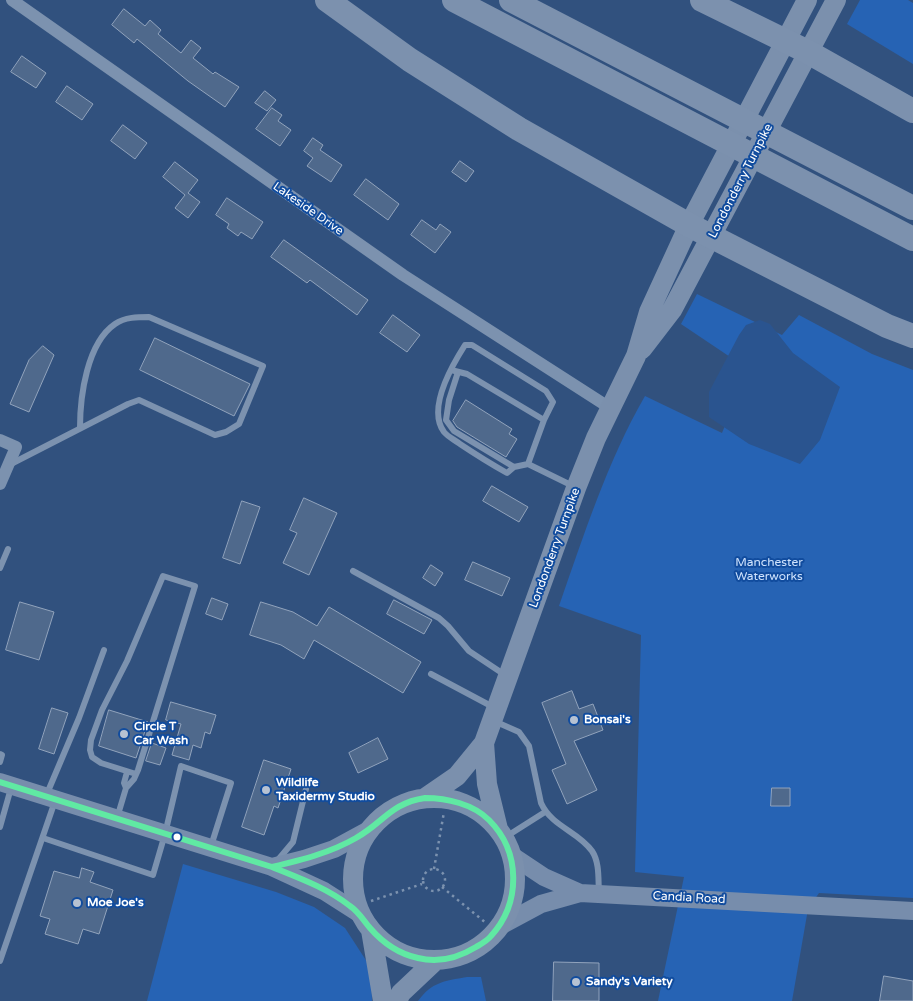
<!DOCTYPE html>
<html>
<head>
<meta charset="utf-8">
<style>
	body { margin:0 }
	canvas { display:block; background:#31517e }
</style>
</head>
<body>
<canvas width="913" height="1001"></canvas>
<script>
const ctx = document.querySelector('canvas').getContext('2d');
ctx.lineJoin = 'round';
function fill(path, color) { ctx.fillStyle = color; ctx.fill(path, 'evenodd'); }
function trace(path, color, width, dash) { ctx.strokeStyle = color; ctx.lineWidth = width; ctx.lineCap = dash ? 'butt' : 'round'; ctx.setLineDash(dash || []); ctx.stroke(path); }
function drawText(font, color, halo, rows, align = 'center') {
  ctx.font = font + ' "Varela Round",sans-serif'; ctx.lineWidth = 4; ctx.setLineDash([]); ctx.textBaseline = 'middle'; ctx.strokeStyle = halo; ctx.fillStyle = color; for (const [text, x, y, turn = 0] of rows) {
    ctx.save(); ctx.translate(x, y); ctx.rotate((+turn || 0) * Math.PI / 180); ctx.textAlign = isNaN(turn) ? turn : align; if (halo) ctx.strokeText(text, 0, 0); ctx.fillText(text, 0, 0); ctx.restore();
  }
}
fill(new Path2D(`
	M860,0H908L913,3V64L847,24Z
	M697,294L782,335L799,315L872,354L913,370V898L819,893L808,909L792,1001H658L684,877L635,872L641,635L559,606C584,535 607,462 645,396L722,433L748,369L681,324Z
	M183,864L276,892L314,907L345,928L371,968L372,1001H147Z
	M467,977H481L486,1001H418C432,982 444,981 467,977Z`), '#2663b4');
fill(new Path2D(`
	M760,320L770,324L793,353L840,387L820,440L800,464L749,444L709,417V392L739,335L746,325Z`), '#2a548f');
const building = new Path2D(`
	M124,9L145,26L150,20L161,30L158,34L181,53L191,40L201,48L193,58L213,74L215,72L239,87L225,107L188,81L137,39L134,43L112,25Z
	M22,56L46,73L36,88L11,72Z
	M67,86L93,104L82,120L56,102Z
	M265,91L276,100L267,111L255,103Z
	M272,108L282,115L278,121L291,130L280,146L256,129Z
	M123,125L147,143L135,159L111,141Z
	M313,138L323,145L320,150L342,165L331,182L307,166L313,158L304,151Z
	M460,161L474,171L466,182L452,172Z
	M175,162L198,180L188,193L200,202L188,218L175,208L185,195L163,177Z
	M366,179L399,204L388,220L354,195Z
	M227,198L263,222L252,239L241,232L238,236L227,228L229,224L216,215Z
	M422,220L436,230L440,224L451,232L435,253L411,235Z
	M284,240L368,300L357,315L310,280L307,283L271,257Z
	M393,315L420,335L407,352L380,333Z
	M155,338L250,384L234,416L140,370Z
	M43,346L54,355L29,412L10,404L29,360Z
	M466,400L512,429L509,434L517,439L506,457L457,427L453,421Z
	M492,486L528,507L519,522L483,501Z
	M304,498L337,513L309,575L283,563L297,533L290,530Z
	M242,501L260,507L240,564L223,558Z
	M473,562L510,578L502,596L465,580Z
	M431,565L443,573L435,586L423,578Z
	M212,598L228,604L222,620L206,614Z
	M394,600L432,620L424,634L387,614Z
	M20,602L54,612L39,660L6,650Z
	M261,602L293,612L317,626L329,607L421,662L403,693L314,640L304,659L281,645L250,635Z
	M572,691L579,709L593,704L603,730L574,741L597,790L567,804L552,770L566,764L542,703Z
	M171,702L216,715L210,734L205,732L201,748L193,745L189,760L172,755L181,724L166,720Z
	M52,708L68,713L54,754L39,749Z
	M109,710L148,722L136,758L99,746Z
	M378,738L388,759L358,773L349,753Z
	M152,743L166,748L160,765L146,761Z
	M264,760L291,769L278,808L274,806L264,835L242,827Z
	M772,788H790V806H771Z
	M82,868L94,872L90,882L113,890L99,934L83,929L78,944L45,934L50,919L40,916L54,871L79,878Z
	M554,962L599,963V1001H553Z
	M884,976L913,981V1001H880Z`);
fill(building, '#4f698c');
trace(building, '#91a3bc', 1);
trace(new Path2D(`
	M423 880a11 11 0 1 1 22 0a11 11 0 1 1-22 0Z
	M434,869L444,812
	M442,887L486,923
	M371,901L422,884`), '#7c92af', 2.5, [2.5, 4]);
trace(new Path2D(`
	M451,370L467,374L544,420L528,464L575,487
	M458,372L449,400L446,420L454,431L514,467
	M528,464L514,467L507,473C491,464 475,454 460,444C455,440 448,437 444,432C427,409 451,367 465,345H472L546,391L553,402L544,420
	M9,465L128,404L139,400L215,435L226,432L239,424L263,366L149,317C138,317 125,317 115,324C87,343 80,396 80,428
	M0,568L8,549
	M353,571L439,618L448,626L469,651L505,675
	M431,674L493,707
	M494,721L519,732L529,746L541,803C552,827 578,831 592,851C600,863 598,880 599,893
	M0,754L2,755L0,762
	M126,788L134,779L138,770L195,586L163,576L127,661L102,710L91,740L90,750L92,757L101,763L136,774
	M46,796L79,718L104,650
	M117,818L126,788L124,783L127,772
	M0,827L11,788
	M43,838L153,875L165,834L181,766L231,783L211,846
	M504,838L545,812
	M277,861L293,842L306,789
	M0,961L55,801`), '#7c92af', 6);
trace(new Path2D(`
	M12,0L403,275L610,408
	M0,440L16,447L0,484`), '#7c92af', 12);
trace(new Path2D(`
	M0,782L272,867L324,891L360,914
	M511,855L544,877L580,893
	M272,867L304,859L334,849L369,830
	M500,926L541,904L580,893L913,911`), '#778dac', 18);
trace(new Path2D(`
	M642,349L672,310L836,0
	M484,743L487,784L498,829
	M353 879a81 81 0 1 1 162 0a81 81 0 1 1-162 0Z
	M425,798L457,776L484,743L576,488L596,438L636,356L649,312L689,225L807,0
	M371,930L383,1001
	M397,1001L401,993L436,960`), '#7b90ad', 20);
trace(new Path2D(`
	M327,0L410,60L519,129L689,225L887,326L913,336
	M454,0L913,239
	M511,0L913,208
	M702,0L808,52L913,111`), '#7c91ae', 24);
trace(new Path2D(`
	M0,782L272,867
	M425,798C447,798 473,804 489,820C521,852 521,903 491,936C487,941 481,944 476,947C458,958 438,963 418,958C399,954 383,943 370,928C363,920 359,912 350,906C327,888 299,878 272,867C301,860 330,853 356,838C383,823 391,803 425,798Z`), '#60e9a3', 6);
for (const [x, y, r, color] of [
	[574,720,5,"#b7c2d2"],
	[124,734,5,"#b7c2d2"],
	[266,790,5,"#b7c2d2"],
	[177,837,4.5,"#fff"],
	[77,903,5,"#b7c2d2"],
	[576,982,5,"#b7c2d2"]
]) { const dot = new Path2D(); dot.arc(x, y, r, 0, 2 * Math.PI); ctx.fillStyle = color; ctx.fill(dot); trace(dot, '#114c9e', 2); }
drawText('12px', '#fff', '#114c9e', [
	["Londonderry Turnpike",741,181,-63],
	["Lakeside Drive",308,209,35],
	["Londonderry Turnpike",555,548,-70],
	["Candia Road",689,898,3]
]);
drawText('12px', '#d0e4fe', '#114c9e', [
	["Manchester",769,563],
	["Waterworks",769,577]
]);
drawText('bold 12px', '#fff', '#114c9e', [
	["Bonsai's",584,720],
	["Circle T",134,727],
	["Car Wash",134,741],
	["Wildlife",276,783],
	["Taxidermy Studio",276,797],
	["Moe Joe's",87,903],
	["Sandy's Variety",586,982]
], 'left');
</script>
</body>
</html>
